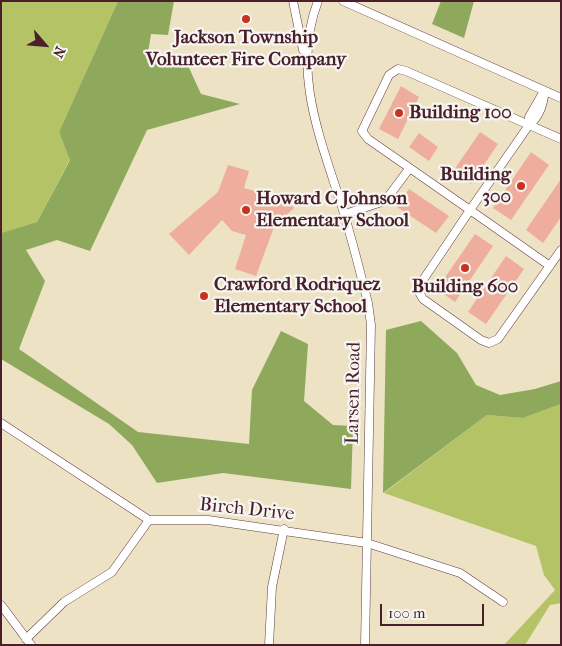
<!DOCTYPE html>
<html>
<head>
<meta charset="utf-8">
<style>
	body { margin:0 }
	#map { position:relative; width:562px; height:646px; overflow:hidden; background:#ede2c4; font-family:"IM FELL French Canon",serif }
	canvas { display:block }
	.frame { position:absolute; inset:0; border:2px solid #4a1f2b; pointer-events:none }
	.north { position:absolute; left:20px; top:20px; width:50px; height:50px; -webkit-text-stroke:4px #f6f6f2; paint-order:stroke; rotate:117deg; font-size:14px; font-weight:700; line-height:20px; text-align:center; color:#4a1f2b }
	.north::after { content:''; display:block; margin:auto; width:18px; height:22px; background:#4a1f2b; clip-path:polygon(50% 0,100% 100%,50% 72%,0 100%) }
	.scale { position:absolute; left:380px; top:604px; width:104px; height:22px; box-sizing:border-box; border:2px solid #4a1f2b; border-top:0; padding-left:6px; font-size:15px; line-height:18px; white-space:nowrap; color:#4a1f2b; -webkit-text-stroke:4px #f6f6f2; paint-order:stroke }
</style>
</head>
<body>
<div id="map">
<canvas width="562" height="646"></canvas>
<div class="frame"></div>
<div class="north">N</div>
<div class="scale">100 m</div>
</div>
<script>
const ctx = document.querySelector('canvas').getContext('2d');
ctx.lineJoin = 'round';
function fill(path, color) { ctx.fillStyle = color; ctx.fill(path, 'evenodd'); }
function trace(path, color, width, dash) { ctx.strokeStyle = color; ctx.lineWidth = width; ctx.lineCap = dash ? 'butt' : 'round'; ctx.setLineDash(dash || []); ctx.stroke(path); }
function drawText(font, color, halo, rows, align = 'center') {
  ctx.font = font + ' "IM FELL French Canon",serif'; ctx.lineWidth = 4.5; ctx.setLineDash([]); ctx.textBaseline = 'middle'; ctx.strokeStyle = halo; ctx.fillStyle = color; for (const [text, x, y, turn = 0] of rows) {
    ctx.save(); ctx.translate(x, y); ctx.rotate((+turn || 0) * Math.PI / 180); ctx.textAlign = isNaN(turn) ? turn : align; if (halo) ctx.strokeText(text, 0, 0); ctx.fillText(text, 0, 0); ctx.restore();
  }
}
fill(new Path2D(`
	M1,1H118L59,132L70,159L37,222L1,233Z
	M561,404V603L550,605L525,645H504L555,590L544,575L536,546L384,493L487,415L523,418Z`), '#b3c366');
fill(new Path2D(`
	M118,1H174L168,35L151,34L148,53L185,59L201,94L240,104L147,130L90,251L57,240L26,250L45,281L19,349L138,432L249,444L252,390L281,331L308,344L304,401L333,425L353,426L351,489L223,473L157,483L132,445L109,424L1,359V233L37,222L70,160L59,132Z
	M441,1H474L464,38L432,24Z
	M421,321L457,353L476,385L500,395L535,389L561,381V404L523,418L487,415L383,493L386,330Z`), '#8ea95b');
fill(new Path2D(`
	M401,86L419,97L398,139L379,129Z
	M480,132L498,144L471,184L454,170Z
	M419,133L438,147L429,161L409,147Z
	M531,152L549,165L511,220L493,208Z
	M228,165L249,171L244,188L258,192L267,202L279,192L294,208L274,227L256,276L235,269L246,235L232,231L222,220L189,255L169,234L218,192Z
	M561,179V217L543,243L526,230Z
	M409,189L449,216L436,233L397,207Z
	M475,234L493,246L455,302L437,289Z
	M506,256L524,269L486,324L468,312Z`), '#eead9d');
const minor = new Path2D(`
	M293,1L303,50
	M318,1C291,71 321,140 342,207C352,239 360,271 368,303L371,325L365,645
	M343,1L561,98
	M545,91C543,104 540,117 529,125L470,210L550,266
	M529,125V117L544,91
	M561,139L406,71L398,69L389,75L362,131L368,139L470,210L421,283L419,292L423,299L481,340L489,343L498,339L561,250
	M345,214L385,201L409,169
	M1,423L149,520H208L367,543L460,573L503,602
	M1,605L31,645
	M26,639L64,602L112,572L149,520
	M269,645L272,587L284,529`);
trace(minor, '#623c42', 9);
trace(minor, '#fff', 8);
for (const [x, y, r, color] of [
	[246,19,5,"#c8321e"],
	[399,113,5,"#c8321e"],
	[521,186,5,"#c8321e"],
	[246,210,5,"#c8321e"],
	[465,268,5,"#c8321e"],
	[204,296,5,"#c8321e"]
]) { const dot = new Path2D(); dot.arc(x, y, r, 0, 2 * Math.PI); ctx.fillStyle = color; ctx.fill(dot); trace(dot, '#f6f6f2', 2); }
drawText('bold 19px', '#4a1f2b', '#f6f6f2', [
	["Jackson Township",246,38,"center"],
	["Volunteer Fire Company",246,60,"center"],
	["Building 100",409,113],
	["Building",511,175,"right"],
	["300",511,197,"right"],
	["Howard C Johnson",256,199],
	["Elementary School",256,221],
	["Crawford Rodriquez",214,285],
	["Elementary School",214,307],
	["Building 600",465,287,"center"]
], 'left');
drawText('19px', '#4a1f2b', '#f6f6f2', [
	["Larsen Road",354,393,-89],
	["Birch Drive",247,510,6]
]);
</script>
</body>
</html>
